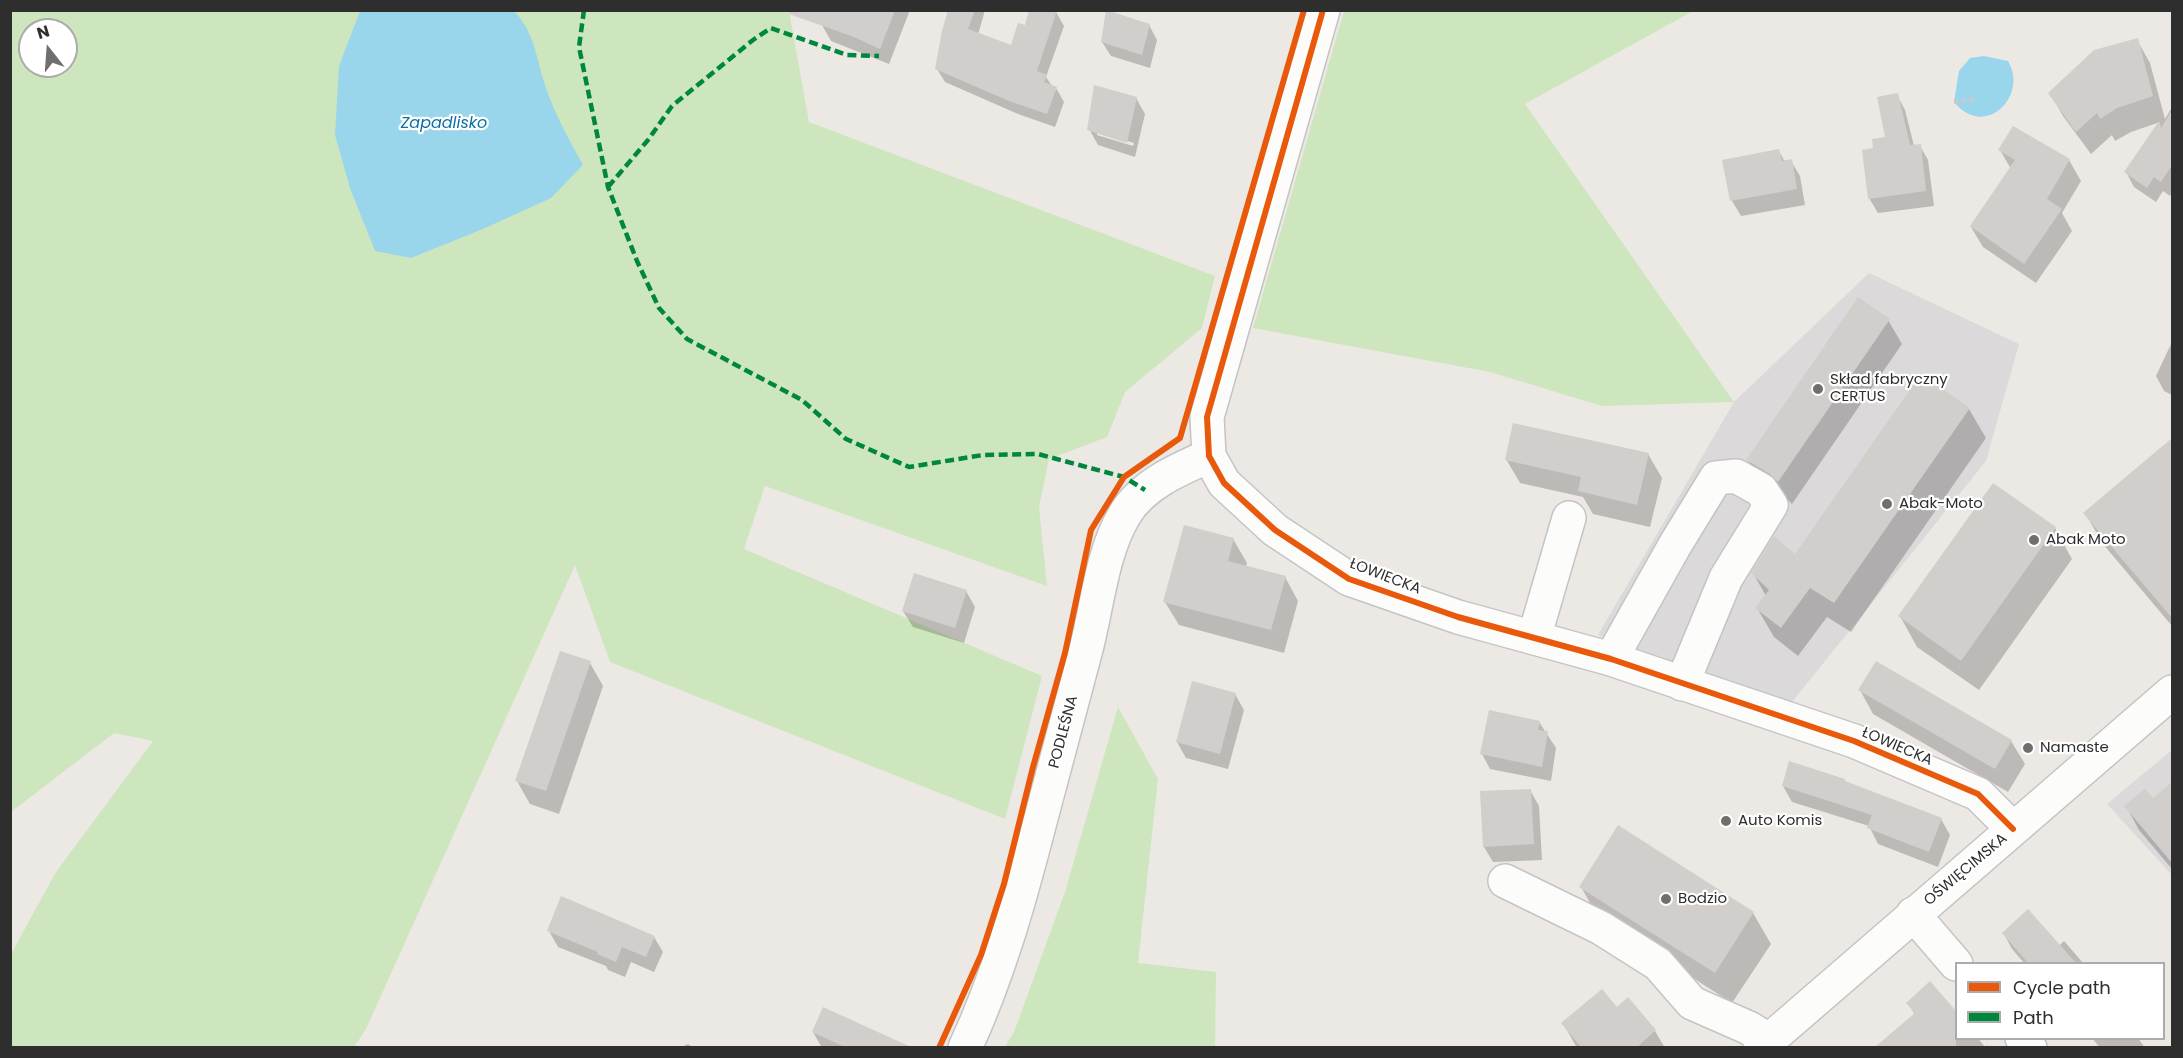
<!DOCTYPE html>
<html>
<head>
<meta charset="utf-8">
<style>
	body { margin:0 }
	#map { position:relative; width:2183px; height:1058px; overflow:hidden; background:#ece8e4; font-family:Poppins,sans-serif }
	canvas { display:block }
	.frame { position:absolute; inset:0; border:12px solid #2e2e2e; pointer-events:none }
	.legend { position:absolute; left:1955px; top:962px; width:210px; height:78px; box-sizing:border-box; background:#fff; border:2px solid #ababab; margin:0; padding:8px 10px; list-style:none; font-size:18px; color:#2e2e2e }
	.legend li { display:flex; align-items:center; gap:12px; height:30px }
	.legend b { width:30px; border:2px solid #ababab }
	.north { position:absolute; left:18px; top:18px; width:60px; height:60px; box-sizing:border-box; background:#fff; border:2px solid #ababab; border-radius:50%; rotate:343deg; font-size:16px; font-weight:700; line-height:24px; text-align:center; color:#2e2e2e }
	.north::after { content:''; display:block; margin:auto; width:21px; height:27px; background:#706f6e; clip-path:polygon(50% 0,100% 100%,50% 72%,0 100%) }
</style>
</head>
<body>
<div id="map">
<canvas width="2183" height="1058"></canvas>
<div class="frame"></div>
<ul class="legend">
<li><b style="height:8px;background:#e8590c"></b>Cycle path</li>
<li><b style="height:8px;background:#00873e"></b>Path</li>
</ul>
<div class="north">N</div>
</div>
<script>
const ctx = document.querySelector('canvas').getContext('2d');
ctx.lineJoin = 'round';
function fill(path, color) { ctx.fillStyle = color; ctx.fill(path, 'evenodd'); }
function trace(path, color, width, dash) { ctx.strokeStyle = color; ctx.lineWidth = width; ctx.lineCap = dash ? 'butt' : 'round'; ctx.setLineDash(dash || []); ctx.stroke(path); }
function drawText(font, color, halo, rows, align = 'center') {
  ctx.font = font + ' Poppins,sans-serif'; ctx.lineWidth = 4.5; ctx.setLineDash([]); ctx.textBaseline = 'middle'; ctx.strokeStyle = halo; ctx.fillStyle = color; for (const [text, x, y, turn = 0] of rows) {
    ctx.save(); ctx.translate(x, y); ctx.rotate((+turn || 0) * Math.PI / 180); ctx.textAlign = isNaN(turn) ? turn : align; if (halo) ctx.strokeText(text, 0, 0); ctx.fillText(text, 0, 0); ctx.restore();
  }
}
fill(new Path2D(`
	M1869,273L2019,344L1986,461L1780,717L1598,635L1734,402Z
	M2172,750V875L2107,804Z`), '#dcd9db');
fill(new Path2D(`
	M11,11H789L809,122L1215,276L1202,328L1125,392L1107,437L1049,459L1039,507L1047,586L765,486L744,549L1042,676L1005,819L610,662L575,565L366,1029L354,1047H11V954L56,872L153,741L114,733L11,812ZM30,30H66V66H30Z
	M1344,11H1693L1525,104L1734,402L1602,406L1490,372L1253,328Z
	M1118,707L1158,779L1138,963L1216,972L1215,1047H1005L1014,1032L1065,892Z`), '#cee6be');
fill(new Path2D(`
	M360,11H514C536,34 536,60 546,88C555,115 570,141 583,165L551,198L483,229L411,258L375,251L350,188L335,135L339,66Z
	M1984,56L2008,61C2029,96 1985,140 1954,102L1959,71L1970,58Z`), '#99d6ec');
fill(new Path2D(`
	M827,10H910L889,64L831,41L822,25Z
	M950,10H985L978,35L1012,47L1026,27L1056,12L1064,26L1046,77L1052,86L1056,88L1064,102L1055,127L1018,114L945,82L937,69Z
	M1149,25L1157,40L1150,68L1111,56L1102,42Z
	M2137,40L2150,63L2165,119L2172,107V192L2170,196L2163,191L2156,202L2134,187L2126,172L2160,122L2131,132L2115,141L2112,135L2091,154L2063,116L2050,93Z
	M1897,95L1905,110L1914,146H1920L1928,160L1934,206L1878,213L1869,198L1875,150L1887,138Z
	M1136,98L1145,114L1135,157L1098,145L1089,129ZM1097,131L1134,143L1133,146L1097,135Z
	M2000,150L2069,160L2081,181L2062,213L2072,231L2036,283L1983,247L1971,227L2011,169Z
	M1779,151L1785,162L1791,161L1800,176L1805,205L1741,216L1732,201L1724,161Z
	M1888,320L1902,344L1792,504L1785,497L1761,483L1748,460Z
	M2172,342V395L2164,391L2156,376Z
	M1969,409L1986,438L1851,632L1827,617L1798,656L1774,637L1757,608L1766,596L1753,573L1795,557Z
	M2167,444L2172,451V626L2103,544L2085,513Z
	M1648,454L1662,478L1650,527L1593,514L1583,497L1520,483L1506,459Z
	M2055,528L2072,559L1979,690L1917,647L1900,616Z
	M1233,539L1247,563L1246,567L1285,577L1298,601L1284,653L1179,625L1165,602Z
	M966,591L975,607L964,643L913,627L903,611Z
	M590,663L603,686L559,814L530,804L517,781Z
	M1860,690L2011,741L2025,764L2008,792L1873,714Z
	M1235,694L1244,710L1228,769L1186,758L1177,742Z
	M1539,722L1556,748L1551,781L1490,769L1482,754Z
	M1846,783L1941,819L1950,835L1938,867L1878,844L1869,826L1792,802L1783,786Z
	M2172,784V869L2139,830L2126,806L2153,801Z
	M1530,790L1539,806L1542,860L1493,862L1484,847Z
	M1581,887L1753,913L1771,944L1732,1003L1598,917Z
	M549,931L654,937L663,952L654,972L631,962L625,977L608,970L606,966L558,947Z
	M2004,934L2059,946L2064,941L2084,964H2025L2012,949Z
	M1930,983L1956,1013V1038H1978L1985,1047L1987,1045L1989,1048H1877L1915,1015L1908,1003Z
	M1628,999L1655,1031L1665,1048H1577L1563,1023L1617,1009Z
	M813,1032L890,1039L894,1048H822Z
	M2092,1038H2138L2145,1048H2100Z
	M688,1044L694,1048H680Z`), '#0003');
fill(new Path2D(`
	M790,10H895L880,49L854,37L789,14Z
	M948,10H975L968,29L1011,45L1018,23L1025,25L1029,10H1057L1037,71L1047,75L1044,82L1057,87L1047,114L1009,101L935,69L942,31Z
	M1106,10L1150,24L1142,55L1101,42Z
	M2138,38L2153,96L2117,108L2100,119L2097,113L2076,132L2048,93L2094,50Z
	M1094,85L1137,97L1127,143L1087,130Z
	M1898,93L1910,145L1921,144L1926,191L1868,199L1862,150L1873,148L1872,139L1885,137L1877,97Z
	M2172,110V165L2161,182L2154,177L2147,188L2124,172L2159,121L2161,128Z
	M2013,126L2070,159L2047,199L2062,209L2024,264L1970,226L2015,160L1998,150Z
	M1779,149L1782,161L1792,159L1797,189L1730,201L1722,160Z
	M1858,297L1890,319L1778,482L1770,474L1746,460Z
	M1921,374L1970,408L1834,603L1810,588L1781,628L1755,608L1769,590L1751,573L1774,536L1795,554Z
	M1513,423L1649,453L1637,505L1578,491L1581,477L1505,460Z
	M2172,438V618L2083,513Z
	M1993,483L2056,527L1961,661L1898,616Z
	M1184,525L1234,538L1228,561L1286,576L1271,630L1163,602Z
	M914,573L967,590L955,628L902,611Z
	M560,651L591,661L546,791L515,781Z
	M1876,661L2012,740L1995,769L1858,690Z
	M1192,681L1236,693L1220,754L1176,742Z
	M1489,710L1540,721L1538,730L1548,731L1542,767L1480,754Z
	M1789,761L1845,779V781L1942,818L1929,852L1867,828L1872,815L1782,786Z
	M2172,782V863L2124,806L2145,789L2153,798Z
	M1531,789L1534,844L1483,847L1480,791Z
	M1618,825L1754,912L1715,973L1579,887Z
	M561,896L655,936L646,957L622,947L616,962L597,954L598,952L547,931Z
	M2028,909L2076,963H2028L2002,933Z
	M1930,981L1956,1011V1047H1875L1915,1013L1906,1003Z
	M1602,989L1617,1007L1628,997L1656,1030L1637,1047H1581L1561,1023Z
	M823,1007L911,1047H845L812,1032Z`), '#d1cecb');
const minor = new Path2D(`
	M1323,10L1207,417L1209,456L1224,483L1275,530L1349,579L1458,617L1611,659L1854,741L1978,794L2013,829
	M1534,638L1569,518
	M1611,659L1675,545L1716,478L1736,476L1761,490L1771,505L1726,578L1682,684
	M1505,881L1601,928L1658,964L1692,1003L1749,1028L1768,1040
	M1913,914L1956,964
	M2022,1038L2030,1048
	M965,1048C997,979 1018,906 1037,833C1053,773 1069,713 1085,653C1097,610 1101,553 1125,514C1142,485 1179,469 1209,456
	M1760,1048L2172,692`);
trace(minor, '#c5c4c5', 36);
trace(new Path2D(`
	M1954,102L1974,99`), '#c9c9c8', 4, [4.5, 3]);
trace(minor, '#fcfcfb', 33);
trace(new Path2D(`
	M584,10L579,47L608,187L637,261L659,308L687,339L802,400L846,439L909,467L983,455L1038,454L1124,477L1145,490
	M608,187L648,140L672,106L753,40L771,28L847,55L879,56`), '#00873e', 4.5, [9, 4.5]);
trace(new Path2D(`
	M1323,10L1207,417L1209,456L1224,483L1275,530L1349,579L1458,617L1611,659L1854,741L1978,794L2013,829
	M939,1048L981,955L1004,884L1033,767L1065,653L1091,530L1124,477L1180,438L1304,10`), '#e8590c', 6);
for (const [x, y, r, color] of [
	[1818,389,6,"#706f6e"],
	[1887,504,6,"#706f6e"],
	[2034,540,6,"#706f6e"],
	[2028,748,6,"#706f6e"],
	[1726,821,6,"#706f6e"],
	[1666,899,6,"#706f6e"]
]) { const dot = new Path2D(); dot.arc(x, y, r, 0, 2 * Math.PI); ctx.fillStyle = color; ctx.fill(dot); trace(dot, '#fff', 2); }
drawText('15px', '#2e2e2e', '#fff', [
	["Skład fabryczny",1830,380],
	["CERTUS",1830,397],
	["Abak-Moto",1899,504],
	["Abak Moto",2046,540],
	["Namaste",2040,748],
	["Auto Komis",1738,821],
	["Bodzio",1678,899]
], 'left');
drawText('15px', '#2e2e2e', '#fff', [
	["ŁOWIECKA",1385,577,21],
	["PODLEŚNA",1064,732,-75],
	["ŁOWIECKA",1897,747,23],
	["OŚWIĘCIMSKA",1966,870,-40]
]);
drawText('italic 16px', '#0d6fa3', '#fff', [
	["Zapadlisko",444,124]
]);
</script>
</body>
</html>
